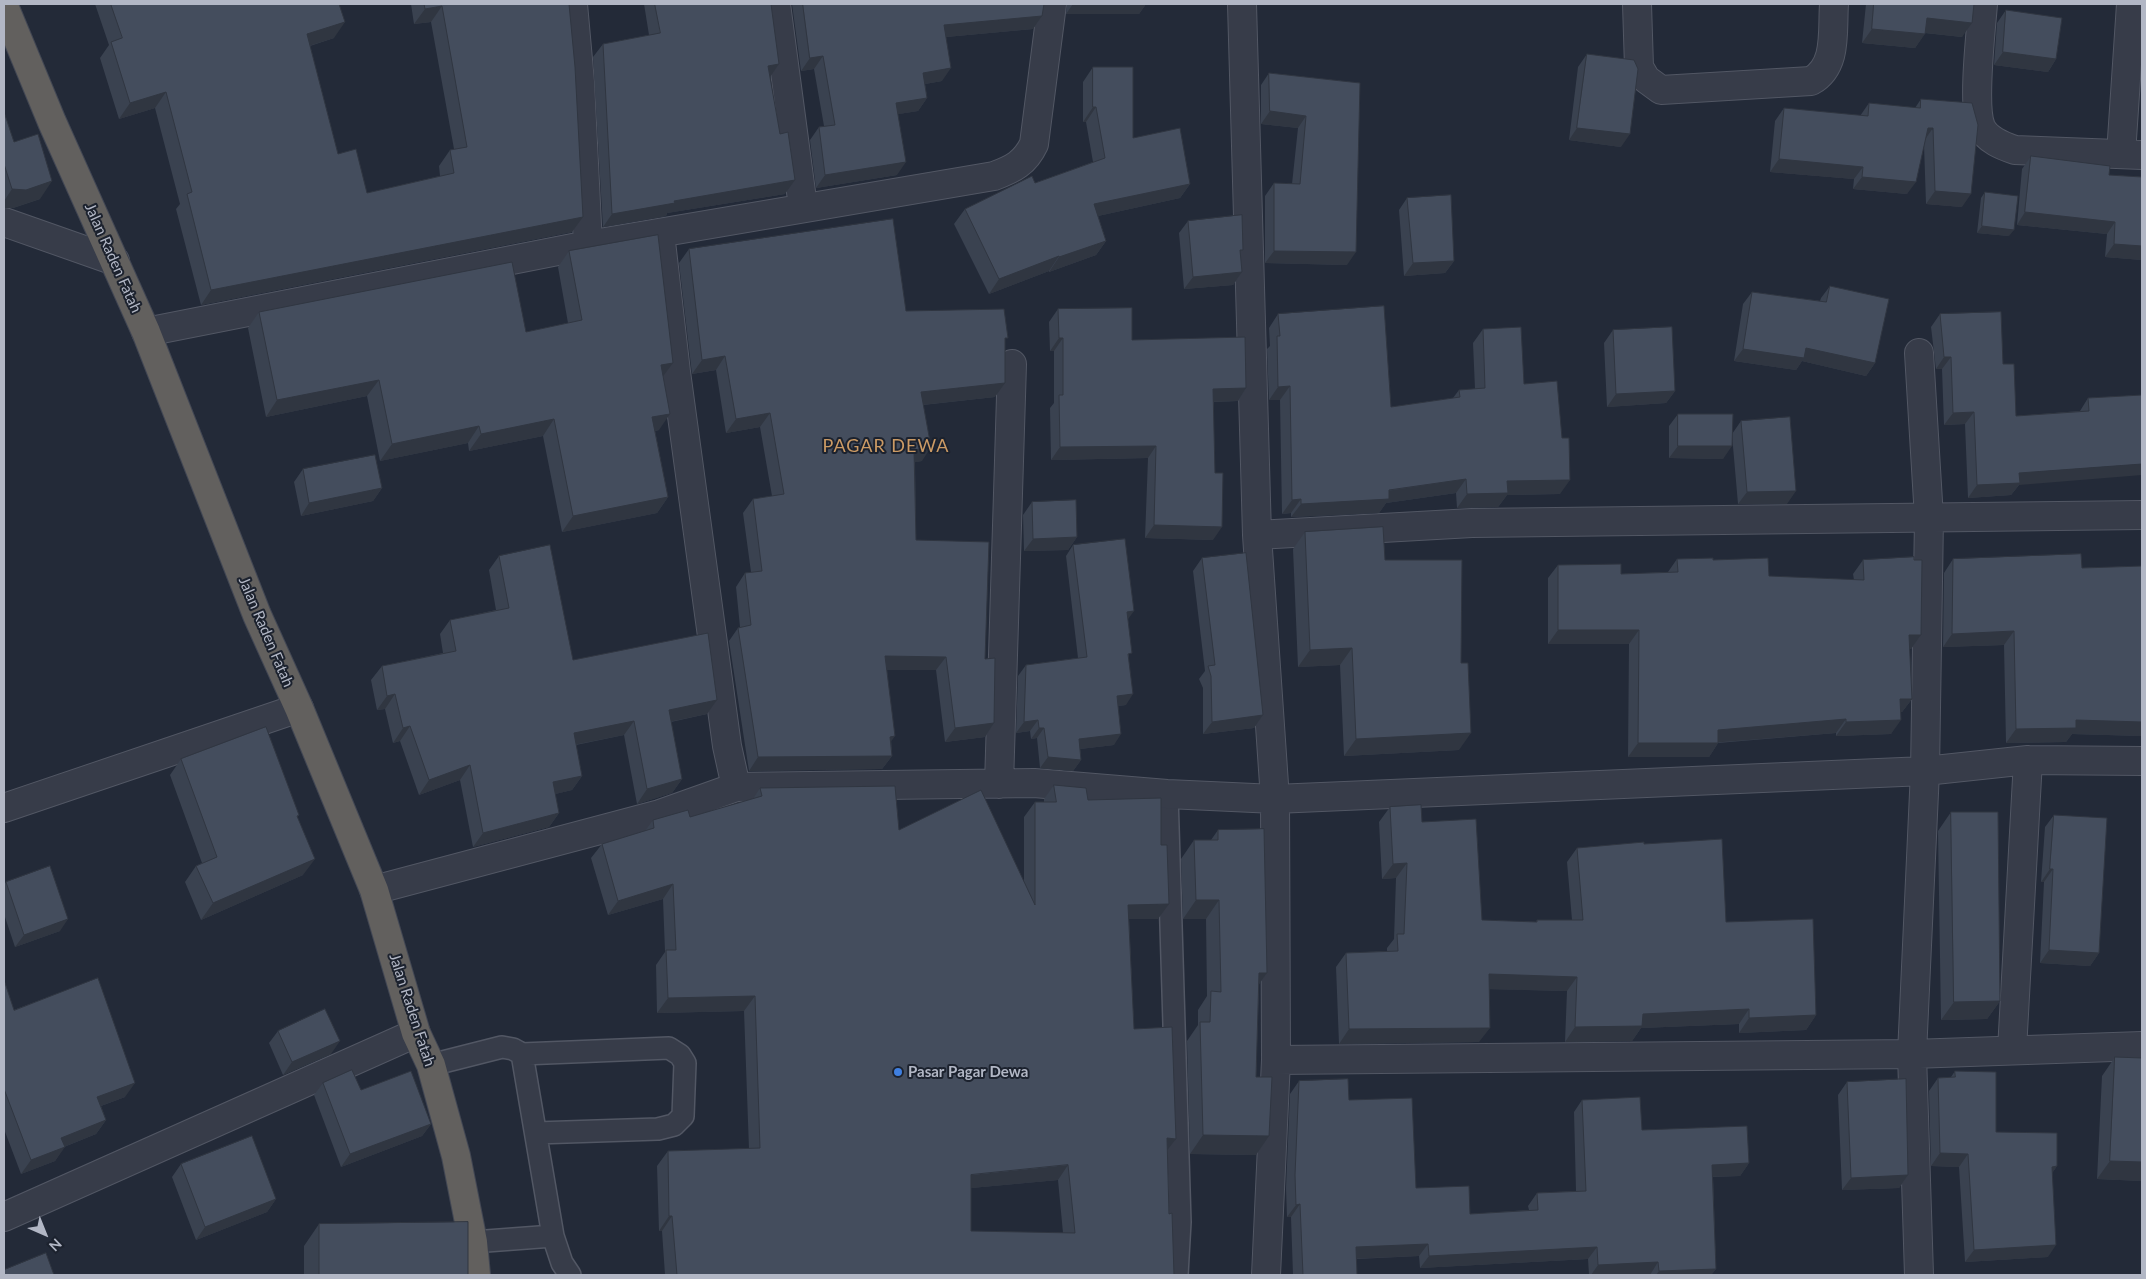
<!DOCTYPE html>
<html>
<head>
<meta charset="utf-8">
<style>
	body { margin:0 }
	#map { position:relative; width:2146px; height:1279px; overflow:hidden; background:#232a38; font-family:Lato,sans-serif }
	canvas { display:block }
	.frame { position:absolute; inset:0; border:5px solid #b2b7c5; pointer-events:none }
	.north { position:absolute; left:20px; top:1209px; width:50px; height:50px; -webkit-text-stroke:4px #1c222e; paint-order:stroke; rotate:136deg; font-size:14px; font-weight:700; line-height:20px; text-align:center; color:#b2b7c5 }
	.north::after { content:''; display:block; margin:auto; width:18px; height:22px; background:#b2b7c5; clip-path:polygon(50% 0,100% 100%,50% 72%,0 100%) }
</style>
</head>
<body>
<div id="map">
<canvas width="2146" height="1279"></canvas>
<div class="frame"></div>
<div class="north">N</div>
</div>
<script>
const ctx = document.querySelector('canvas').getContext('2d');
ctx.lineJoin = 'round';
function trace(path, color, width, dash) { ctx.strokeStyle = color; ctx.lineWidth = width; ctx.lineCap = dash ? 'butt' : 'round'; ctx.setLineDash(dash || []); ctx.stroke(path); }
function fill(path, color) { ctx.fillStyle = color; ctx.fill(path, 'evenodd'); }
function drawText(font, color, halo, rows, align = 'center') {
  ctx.font = font + ' Lato,sans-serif'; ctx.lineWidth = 4; ctx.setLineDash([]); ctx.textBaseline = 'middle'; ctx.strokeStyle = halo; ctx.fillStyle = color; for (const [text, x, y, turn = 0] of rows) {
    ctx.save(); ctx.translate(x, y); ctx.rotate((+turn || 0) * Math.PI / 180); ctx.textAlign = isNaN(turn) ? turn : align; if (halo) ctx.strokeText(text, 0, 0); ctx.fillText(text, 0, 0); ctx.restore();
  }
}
const service = new Path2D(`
	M1167,794L1180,1222L1177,1275
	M522,1054L669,1048L680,1055L685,1063L683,1116L674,1125L658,1129L536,1133
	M431,1065L502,1047L513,1049L522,1054L553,1236
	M473,1242L553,1236L562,1263L570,1275`);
const minor = new Path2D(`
	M776,4L803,207
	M1242,4L1257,535L1275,799L1276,1060L1266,1275
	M1637,4L1639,67L1646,79L1661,90L1811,81C1838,66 1832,31 1834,4
	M1983,4C1981,30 1972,106 1981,127C1987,140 2003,146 2015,150L2142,155
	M2121,154L2131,4
	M4,222L115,261
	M588,245L994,176C1013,169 1025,163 1034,144L1052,4
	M146,332L588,245L580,82L573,4
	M1257,535L1472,523L2142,515
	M999,784L1012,364
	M736,787L1034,783L1167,794L1275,799L1925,771L2028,760L2142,761
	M4,808L299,708
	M374,890L660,814L736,787L727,746L676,372L660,233
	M2012,1050L2028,760
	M1276,1060L1912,1054L2142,1046
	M4,1217L416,1033
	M1919,1275L1912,1054L1925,771L1929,518L1919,353`);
const trunk = new Path2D(`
	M4,6L52,122L146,332L257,615L299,708L374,890L416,1033L431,1065L456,1156L473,1242L476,1275`);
trace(service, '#525764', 24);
trace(minor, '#525764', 30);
trace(trunk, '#424754', 30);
trace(service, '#373c49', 21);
trace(minor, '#373c49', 28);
trace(trunk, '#62605e', 28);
fill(new Path2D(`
	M95,4H339L334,38L310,46L338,154L367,193L440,176L439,166L450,150L454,149L431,22L414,24L411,4H569L572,232L201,305L176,209L180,204L155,108L119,119L100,58L109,45Z
	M644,4H771L779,64L770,76L785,194L667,213L666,216L603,227L593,57L603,44L649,35Z
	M792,4H1044L1042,16L1033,29L946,37L942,81L925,84L927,98L918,111L898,114L897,175L816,188L810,140L819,127L824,126L814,69L801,71Z
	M1067,4H1185H1146L1139,14H1066Z
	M1866,4H1974L1962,37L1925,33L1915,48L1862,43Z
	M2006,10L2056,59L2048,72L1994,65L1997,23Z
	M1587,54L1621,147L1569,140L1578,67Z
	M1093,67L1133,138L1190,184L1180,198L1098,216L1106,241L1096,255L1049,272V271L989,294L954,224L965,209L1035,183L1093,162L1086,122H1083V82Z
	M1269,73L1360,83L1347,265L1265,263V196L1274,183L1292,184L1298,128L1261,124V85Z
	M1921,99L1962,207L1926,204L1924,145L1907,194L1853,189L1854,179L1770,172L1775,121L1784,108L1860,116L1869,103L1915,108Z
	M4,112L14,142L40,199L13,208H4Z
	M2031,156L2109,175L2142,177V260L2105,257L2107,234L2017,225L2022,169Z
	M1985,192L2009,236L1977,233L1981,198Z
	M1407,198L1454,261L1445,273L1404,276L1399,210Z
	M1188,221L1240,254L1242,272L1233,285L1184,289L1179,233Z
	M689,249L906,311L1005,341L995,397L923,405L922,461L915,462L916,540L985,659L994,723L985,737L945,742L936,670H887L892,756L882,769L749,771L729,641L738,628L740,627L736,587L745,573L751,572L743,513L753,499L772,496L760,427L726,433L716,370L692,374L679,263Z
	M569,251L663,377L659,430L655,431L668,497L657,513L562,532L543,436L469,451L468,443L380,461L367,396L266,417L248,328L259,312L526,332L568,323L558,267Z
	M1830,286L1875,363L1866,376L1802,361L1796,370L1734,361L1743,304L1752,292L1820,301L1821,298Z
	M1058,309L1246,388L1238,401L1214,402L1213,540L1145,538L1148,458L1051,460L1050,408L1054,403V351H1050L1049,322Z
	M1278,314L1391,407L1453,398L1459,390L1475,389L1473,343L1483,329L1524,384L1560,494L1507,495L1498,507L1457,508L1456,493L1386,503L1379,513L1291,517V513L1282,514L1280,400H1269L1267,349L1270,346L1269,328Z
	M1940,314L2003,364L2016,416L2080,411L2088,398L2142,395L2019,485L2011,495L1968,498L1965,424L1944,425L1942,369H1936L1931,327Z
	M1613,330L1675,391L1666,403L1607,407L1604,343Z
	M1678,414L1732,434L1741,421L1787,504H1738L1732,435L1723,459L1669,458V426Z
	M303,469L382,488L373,501L301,516L294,482Z
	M1032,502L1077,537L1068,550L1024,551L1023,515Z
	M1305,532L1385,560L1459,750L1344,756L1340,665L1298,667L1293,549Z
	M1073,545L1128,619L1129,657L1126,705L1118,706L1114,745L1080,749L1081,760L1073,771L1040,768L1037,738L1031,739L1030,731L1016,733L1018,676L1026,665L1078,658L1066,556Z
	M499,556L573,660L707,714L671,722L682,779L672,793L637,804L624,735L576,745L582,776L572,790L555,794L559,813L549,827L473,847L460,780L419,795L400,741L393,743L385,709L377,710L371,680L382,666L443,653L440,634L450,620L496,610L489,570Z
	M1202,558L1263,715L1254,728L1203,734V688L1199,679L1205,671L1193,571Z
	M1677,559L1713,560L1769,576L1854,580L1853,574L1863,560L1921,635L1911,649H1909L1912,699L1902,712H1901L1891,734L1836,736V733L1718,743L1709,757H1628L1629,644H1548V578L1558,565L1621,574L1668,572Z
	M1953,559L2082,568L2142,566V736L2072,734L2066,742L2006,743L2004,645L1943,647L1944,573Z
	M181,759L299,815L297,817L303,875L201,920L185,882L196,866L202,863L170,775Z
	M1054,785L1088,800L1158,919H1129L1134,1029L1167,1151L1169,1214L1174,1275H665L662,1231H659L657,1166L668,1151L749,1149L744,1011L657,1013L656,965L665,952L663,899L608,915L591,858L602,844L645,831L653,820L690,817L753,799L760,788L899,830L1024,883V817L1035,802H1044V799ZM1058,1180L1063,1233L971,1231V1188Z
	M1390,807L1422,822L1482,920L1536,922L1537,920H1572L1567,862L1577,848L1644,844L1726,922L1816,1015L1806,1030L1739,1033V1024L1641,1028L1632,1041L1565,1042L1567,991L1489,989L1479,1042L1339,1044L1336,967L1346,953L1387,951V948L1394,939L1396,878L1382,879L1379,822Z
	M1951,812L2000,1001L1987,1019L1941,1020L1938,831Z
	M2054,815L2099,953L2090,966L2040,963L2044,882H2041L2045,827Z
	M1218,830L1267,973L1259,984L1256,1077V1155L1190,1154L1187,1041L1198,1025V1010L1207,996L1206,919H1183L1181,859L1194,840H1211Z
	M6,882L60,931L15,947L4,914V885Z
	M4,980L14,1010L125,1097L101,1106L106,1120L96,1134L64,1147L55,1161L21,1174L4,1129Z
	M278,1031L331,1054L283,1075L269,1043Z
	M2115,1057L2142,1058V1181L2097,1179L2102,1076Z
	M1955,1071L1996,1132L2057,1166L2052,1173L2048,1257L1965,1262L1959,1167L1931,1166L1929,1091L1938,1078L1951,1077Z
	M1299,1081L1349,1100L1416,1188L1470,1214L1529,1210L1528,1206L1537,1193L1576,1191L1574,1112L1582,1100L1642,1130L1749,1163L1740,1176L1713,1177L1716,1269L1711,1275H1589L1588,1259L1420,1268L1419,1256L1357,1259V1275H1293L1291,1217H1287L1286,1188L1290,1094Z
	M1847,1082L1908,1175L1899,1188L1842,1190L1838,1095Z
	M323,1083L361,1090L431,1124L422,1136L341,1167L314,1095Z
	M181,1164L276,1199L267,1212L196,1240L172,1177Z
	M319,1224L468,1275H304V1246Z`), '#3a4250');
fill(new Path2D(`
	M1073,4H1185H1146L1139,14H1066Z
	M442,6L431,22L414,24L425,9Z
	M1042,16L1033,29L935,38L944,25Z
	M1927,18L1972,23L1962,37L1917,32Z
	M345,22L334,38L296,50L307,34Z
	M1872,29L1925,34L1915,48L1862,43Z
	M2003,52L2056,59L2048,72L1994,65Z
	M823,56L814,69L801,71L810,58Z
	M779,64L770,77L768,66Z
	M951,68L942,81L914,86L923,73Z
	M166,92L155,108L119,119L130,103Z
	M927,98L918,111L887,116L896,103Z
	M1093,107H1096L1086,122H1083Z
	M1270,111L1306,116L1298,128L1261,124Z
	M1577,128L1630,134L1621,147L1569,140Z
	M1928,128H1933L1924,141Z
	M1779,159L1863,167L1854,179L1770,172Z
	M906,162L897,175L816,188L825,175Z
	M1862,177L1916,182L1907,194L1853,189Z
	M795,180L785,194L667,213L666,216L603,227L612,214L674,201Z
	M52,181L40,199L13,208H4V201L12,189Z
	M1190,184L1180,198L1084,219L1094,204Z
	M1935,191L1971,194L1962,207L1926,204Z
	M2025,212L2115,222L2107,234L2017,225Z
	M583,217L572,232L201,305L211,290Z
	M1982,226L2014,230L2009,236L1977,233Z
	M1106,241L1096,255L1049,272L1059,257Z
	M2114,244L2142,246V260L2105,257Z
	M1274,251L1356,252L1347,265L1265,263Z
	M1059,256L1049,271L989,294L999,279Z
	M1454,261L1445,273L1404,276L1413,263Z
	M1242,272L1233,285L1184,289L1193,277Z
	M1059,338H1063L1054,351H1050Z
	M1806,348L1875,363L1866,376L1802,361L1796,370L1734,361L1743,349Z
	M725,356L716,370L692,374L702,360Z
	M1944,357H1951L1942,369H1936Z
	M673,363L661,379V365Z
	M379,380L367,396L266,417L277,400Z
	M1005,383L995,397L912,406L921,392Z
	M1290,386L1280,400H1269L1278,387Z
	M1246,388L1238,401L1205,402L1213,389Z
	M1675,391L1666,403L1607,407L1616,394Z
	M1974,412L1965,424L1944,425L1953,413Z
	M770,413L760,427L726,433L736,419Z
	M670,414L659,430L641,434L652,417Z
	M554,419L543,436L469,451L481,434Z
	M479,426L468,443L380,461L392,444Z
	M1156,446L1148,458L1051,460L1060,447Z
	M1678,446H1732L1723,459L1669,458Z
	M931,447L922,461L905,464L914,450Z
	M2142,464V475L2019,485L2011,495L1968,498L1977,485L2019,473Z
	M1466,479L1456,493L1386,503L1379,513L1291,517L1301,504Z
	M1570,480L1560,494L1507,495L1498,507L1457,508L1467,494L1507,481Z
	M382,488L373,501L301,516L309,503Z
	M1796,491L1787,504H1738L1747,492Z
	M668,497L657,513L562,532L573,516Z
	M1301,499L1291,513L1282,514L1292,500Z
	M1154,525L1222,527L1213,540L1145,538Z
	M1077,537L1068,550L1024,551L1033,539Z
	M1134,611L1126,622L1127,612Z
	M1558,630H1639L1629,644H1548Z
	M2014,631L2004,645L1943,647L1952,634Z
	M1909,635H1921L1911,649H1899Z
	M1352,648L1340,665L1298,667L1310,650Z
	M885,656L946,657L936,670H875Z
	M395,694L385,709L377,710L387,696Z
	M1133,694L1126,705L1109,707L1117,696Z
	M1900,699H1912L1902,712L1891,713Z
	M717,700L707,714L659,724L669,710Z
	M1263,715L1254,728L1203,734L1212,722Z
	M1846,719L1836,733L1710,743H1718L1709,757H1628L1638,743L1718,730Z
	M1038,720L1030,731L1016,733L1024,722Z
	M1901,720L1891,734L1836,736L1846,722Z
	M2076,720L2142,722V736L2072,734L2066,742L2006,743L2016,729Z
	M634,721L624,735L563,747L574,733Z
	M994,723L985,737L945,742L955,728Z
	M410,726L400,741L393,743L403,728Z
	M1039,728H1044L1037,738L1031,739Z
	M1471,733L1459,750L1344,756L1356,739Z
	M1121,734L1114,745L1071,750L1079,739Z
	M895,736L885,750L890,737Z
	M892,756L882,769L749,771L758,757Z
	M1048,757L1081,760L1073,771L1040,768Z
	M470,765L460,780L419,795L429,780Z
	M582,776L572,790L543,797L553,782Z
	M682,779L672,793L637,804L647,789Z
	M559,813L549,827L473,847L483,833Z
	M315,859L303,875L201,920L213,903Z
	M1407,863L1396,878L1382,879L1393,864Z
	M2050,869H2053L2044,882H2041Z
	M673,884L663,899L608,915L618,901Z
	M1196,900H1219L1206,919H1183Z
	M1169,904L1158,919H1118L1128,905Z
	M68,919L60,931L15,947L24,935Z
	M2049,950L2099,953L2090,966L2040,963Z
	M1259,973H1267L1254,991Z
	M1489,974L1577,977L1567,991L1479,989Z
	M755,996L744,1011L657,1013L668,998Z
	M2000,1001L1987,1019L1941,1020L1954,1002Z
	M1749,1009L1739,1024L1641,1028L1632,1041L1565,1042L1575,1027L1643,1014Z
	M1816,1015L1806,1030L1739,1033L1749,1018Z
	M1490,1028L1479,1042L1339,1044L1349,1029Z
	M340,1041L331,1054L283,1075L292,1062Z
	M135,1083L125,1097L87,1111L97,1097Z
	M106,1120L96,1134L51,1152L61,1138Z
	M431,1124L422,1136L341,1167L350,1154Z
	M1203,1135L1269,1136L1256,1155L1190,1154Z
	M1167,1138L1176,1139L1165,1153Z
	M65,1147L55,1161L21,1174L31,1160Z
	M1940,1153L1968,1154L1959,1167L1931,1166Z
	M2110,1161L2142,1162V1181L2097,1179Z
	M1749,1163L1740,1176L1703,1177L1712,1165Z
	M1068,1165L1058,1180L961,1189L971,1175Z
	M2057,1166L2048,1179L2052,1167Z
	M1908,1175L1899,1188L1842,1190L1851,1178Z
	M276,1199L267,1212L196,1240L205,1227Z
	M1300,1204L1291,1217H1287L1296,1205Z
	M669,1216H672L662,1231H659Z
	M1428,1244L1419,1256L1347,1259L1356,1247Z
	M2056,1245L2048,1257L1965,1262L1974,1250Z
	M1597,1247L1588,1259L1420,1268L1429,1256Z
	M1658,1262L1650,1275H1591L1598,1265Z
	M1716,1269L1711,1275H1656L1659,1271Z`), '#303641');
const building = new Path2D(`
	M111,4H339L345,22L307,34L338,154L356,149L367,193L454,173L450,150L467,147L442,6L425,9L424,4H569L575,67L583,217L211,290L187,194L192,192L166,92L130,103L111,42L122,38Z
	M655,4H771L779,64L768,66L780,134L788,132L795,180L674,201L675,203L612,214L603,44L660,33Z
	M803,4H1044L1042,16L944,25L951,68L923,73L927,98L896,103L906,162L825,175L819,127L835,125L823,56L810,58Z
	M1874,4H1974L1972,23L1927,18L1925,34L1872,29Z
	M2006,10L2062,18L2056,59L2003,52Z
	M1587,54L1634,60L1638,69L1630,134L1577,128Z
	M1093,67H1133V138L1180,128L1190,184L1094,204L1106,241L1059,257V256L999,279L965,209L1032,176L1035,183L1105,158L1096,107H1093Z
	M1269,73L1360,83L1356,252L1274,251V183L1300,184L1306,116L1270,111Z
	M1921,99L1972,103L1978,125L1971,194L1935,191L1933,128H1928L1916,182L1862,177L1863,167L1779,159L1784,108L1868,116L1869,103L1920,108Z
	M4,112L14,142L38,134L52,181L26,190L12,189L4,164Z
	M2031,156L2110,166L2109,175L2142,177V246L2114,244L2115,222L2025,212Z
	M1985,192L2018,196L2014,230L1982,226Z
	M1451,195L1454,261L1413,263L1407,198Z
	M1242,215L1243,250H1240L1242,272L1193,277L1188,221Z
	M893,219L906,311L1004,309L1008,338H1005V383L921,392L931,447L914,450L916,540L989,542L985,659L995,658L994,723L955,728L946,657L885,656L895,736L890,737L892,756L758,757L738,628L751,625L745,573L762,571L753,499L784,494L770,413L736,419L725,356L702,360L689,249Z
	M658,235L673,363L661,365L670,414L652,417L668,497L573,516L554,419L481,434L479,426L392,444L379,380L277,400L259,312L512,262L526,332L582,320L569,251Z
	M1830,286L1889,299L1875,363L1806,348L1804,358L1743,349L1752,292L1826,302Z
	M1384,306L1391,407L1460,397L1459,390L1485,388L1483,329L1521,327L1524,384L1557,381L1562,438H1569L1570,480L1507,481L1508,493L1467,494L1466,479L1389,490V499L1301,504V499L1292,500L1290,386L1278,387L1277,336H1280L1278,314Z
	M1132,308V340L1245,337L1246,388L1213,389L1215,473H1223L1222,527L1154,525L1156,446L1060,447L1059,395H1063V338H1059L1058,309Z
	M2001,312L2003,364H2014L2016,416L2089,411L2088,398L2142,395V464L2019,473L2020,483L1977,485L1974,412L1953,413L1951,357H1944L1940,314Z
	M1672,327L1675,391L1616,394L1613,330Z
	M1678,414H1733L1732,446H1678Z
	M1790,417L1796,491L1747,492L1741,421Z
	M375,455L382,488L309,503L303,469Z
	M1076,500L1077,537L1033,539L1032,502Z
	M1383,527L1385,560H1462L1461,663H1468L1471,733L1356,739L1352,648L1310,650L1305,532Z
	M1125,539L1134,611L1127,612L1132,653L1128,654L1133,694L1117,696L1121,734L1079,739L1081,760L1048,757L1044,728H1039L1038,720L1024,722L1026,665L1087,657L1073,545Z
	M550,545L573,660L708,633L717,700L669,710L682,779L647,789L634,721L574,733L582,776L553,782L559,813L483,833L470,765L429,780L410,726L403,728L395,694L387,696L382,666L456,651L450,620L509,608L499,556Z
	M1246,553L1263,715L1212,722L1211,676L1208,666L1215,665L1202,558Z
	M2081,554L2082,568L2142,566V722L2076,720V728L2016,729L2014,631L1952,634L1953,559Z
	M1914,557V560H1922L1921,635H1909L1912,699H1900L1901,720L1846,722V719L1718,730V743H1638L1639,630H1558V565L1621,564V574L1678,572L1677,559L1713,558V560L1768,558L1769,576L1864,580L1863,560Z
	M266,727L299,815L297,816L315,859L213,903L196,866L217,857L181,759Z
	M1054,785L1086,788L1088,800L1161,798V845H1167L1169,904L1128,905L1134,1029L1172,1027L1176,1139L1167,1138L1169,1214L1172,1213L1174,1275H677L672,1216H669L668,1151L760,1148L755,996L668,998L666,950H676L673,884L618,901L602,844L654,828L653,820L688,810L690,817L762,796L760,788L895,786L899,830L981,790L1035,905V802H1056ZM1068,1165L1075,1233L971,1231V1175Z
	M1421,805L1422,822L1476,819L1482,920L1537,922V920H1583L1577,848L1644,842V844L1722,839L1726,922L1813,919L1816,1015L1749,1018V1009L1643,1014L1642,1026L1575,1027L1577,977L1489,974L1490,1028L1349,1029L1346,953L1398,951L1397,934H1404L1407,863L1393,864L1390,807Z
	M1951,812H1998L2000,1001L1954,1002Z
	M2054,815L2107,818L2099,953L2049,950L2053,869H2050Z
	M1264,829L1267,973H1259L1256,1077H1272L1269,1136L1203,1135L1200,1022H1210L1211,991L1221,992L1219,900H1196L1194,840H1218V830Z
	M50,866L68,919L24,935L6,882Z
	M98,978L135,1083L97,1097L106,1120L61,1138L65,1147L31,1160L4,1089V980L14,1010Z
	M325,1009L340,1041L292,1062L278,1031Z
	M2115,1057L2142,1058V1162L2110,1161Z
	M352,1070L361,1090L411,1071L431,1124L350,1154L323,1083Z
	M1955,1071L1996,1072V1132L2057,1133V1166L2052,1167L2056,1245L1974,1250L1968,1154L1940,1153L1938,1078L1955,1077Z
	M1348,1079L1349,1100L1412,1098L1416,1188L1469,1186L1470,1214L1538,1210L1537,1193L1586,1191L1582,1100L1640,1097L1642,1130L1747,1126L1749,1163L1712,1165L1716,1269L1659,1271L1658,1262L1598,1265L1597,1247L1429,1256L1428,1244L1356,1247L1357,1275H1303L1300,1204L1296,1205L1295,1175L1299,1081Z
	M1906,1079L1908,1175L1851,1178L1847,1082Z
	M252,1136L276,1199L205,1227L181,1164Z
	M468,1222V1275H319V1224Z
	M46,1253L54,1275H4V1270Z`);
fill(building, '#444d5d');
trace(building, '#303641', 1);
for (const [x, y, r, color] of [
	[898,1072,5,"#3f7fe0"]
]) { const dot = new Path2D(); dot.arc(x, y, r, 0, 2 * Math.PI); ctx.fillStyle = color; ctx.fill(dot); trace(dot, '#1c222e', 2); }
drawText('15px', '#b2b7c5', '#1c222e', [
	["Jalan Raden Fatah",113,258,66],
	["Jalan Raden Fatah",266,632,67],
	["Jalan Raden Fatah",412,1010,72]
]);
drawText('bold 15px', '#b2b7c5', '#1c222e', [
	["Pasar Pagar Dewa",908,1072]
], 'left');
ctx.letterSpacing = '1px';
drawText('18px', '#cc9b65', '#1c222e', [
	["PAGAR DEWA",886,446]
]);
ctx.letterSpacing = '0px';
</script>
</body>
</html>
